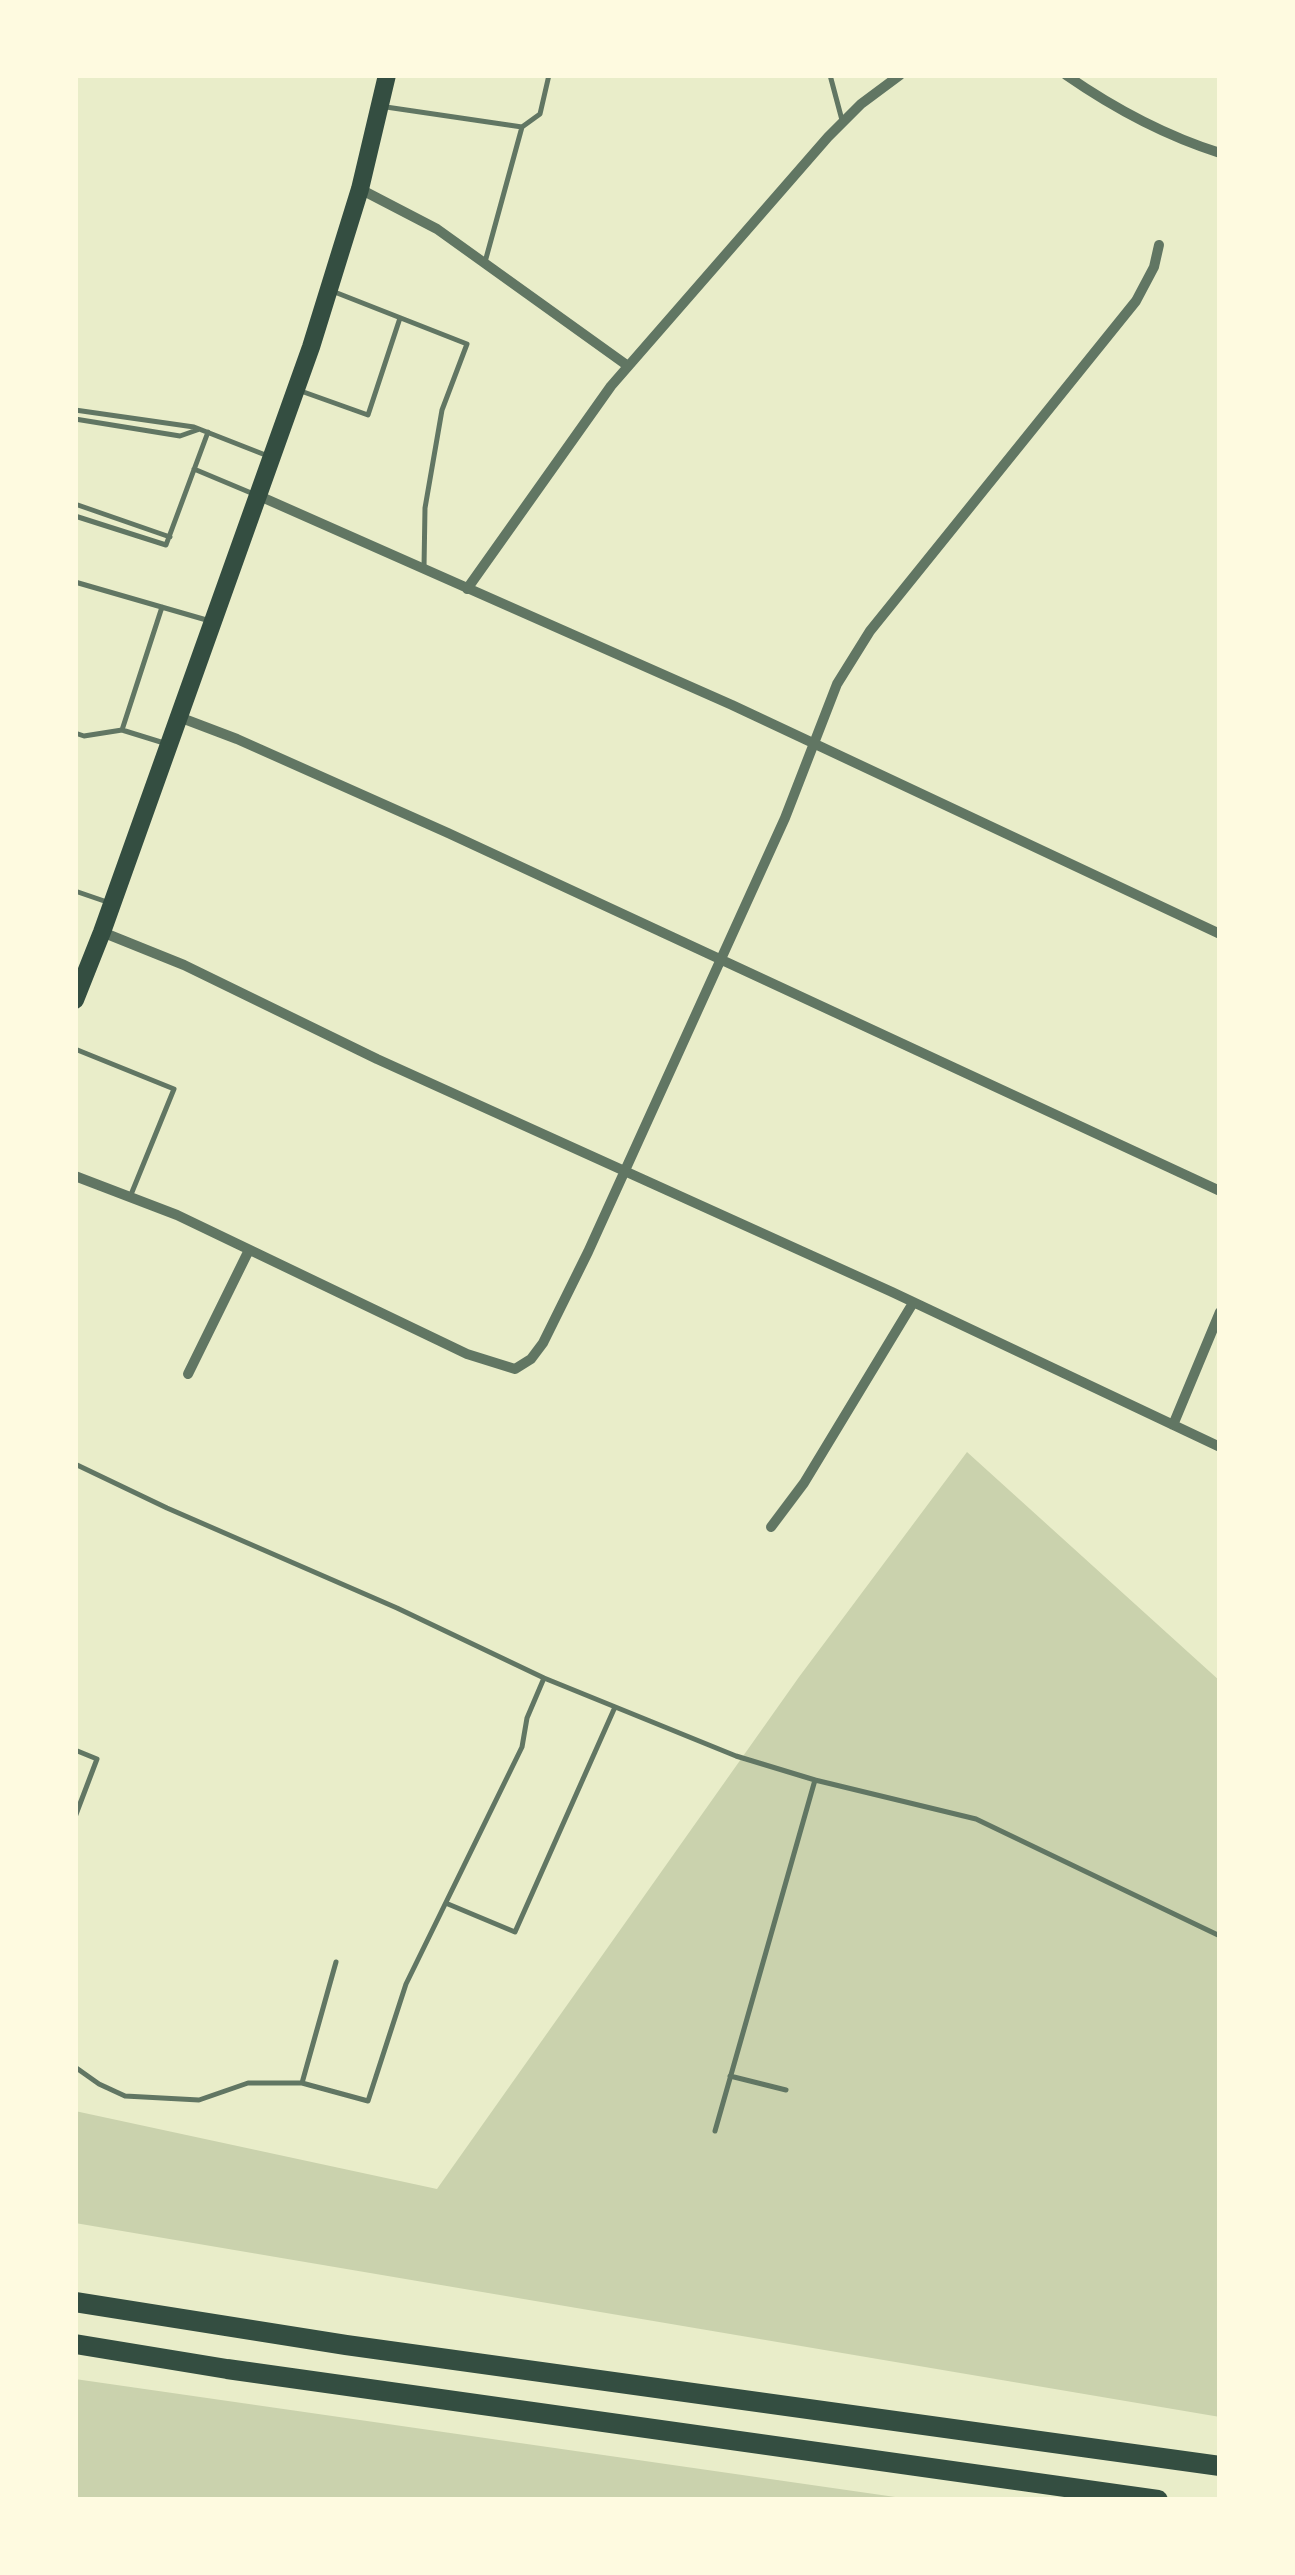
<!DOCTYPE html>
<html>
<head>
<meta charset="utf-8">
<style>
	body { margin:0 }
	#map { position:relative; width:1295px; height:2575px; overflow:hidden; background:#e9edc9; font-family:"Work Sans",sans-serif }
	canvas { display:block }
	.frame { position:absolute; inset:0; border:78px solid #fefae0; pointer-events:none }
</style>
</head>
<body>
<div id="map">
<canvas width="1295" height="2575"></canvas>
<div class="frame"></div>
</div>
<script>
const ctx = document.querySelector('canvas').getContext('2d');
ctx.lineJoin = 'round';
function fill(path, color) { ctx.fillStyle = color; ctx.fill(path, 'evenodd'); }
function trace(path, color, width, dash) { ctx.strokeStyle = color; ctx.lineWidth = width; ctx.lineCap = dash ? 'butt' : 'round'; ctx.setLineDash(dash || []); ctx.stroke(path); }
fill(new Path2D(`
	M967,1452L1220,1681V2417L75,2223V2111L437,2189L799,1677Z
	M75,2379L916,2500H75Z`), '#cad2ad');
trace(new Path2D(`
	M830,75L842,120
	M386,107L522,127
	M485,262L522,127L540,114L549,75
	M332,291L467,344L442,410L425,508L424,567
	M298,390L368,415L400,318
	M75,410L194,427L268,456
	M75,419L180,436L197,430
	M194,469L256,495
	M75,504L170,537
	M75,516L166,545L208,432
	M75,582L210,621
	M122,730L162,607
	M75,733L84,736L122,730L164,743
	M75,891L110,903
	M75,1049L174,1089L130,1197
	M75,1464L167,1508L397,1608L544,1678L527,1718L522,1747L406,1984L368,2101L302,2083H248L199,2100L125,2096L99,2084L75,2067
	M544,1678L736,1756L815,1780L715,2131
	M75,1750L97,1759L75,1817
	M815,1780L976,1819L1220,1936
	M448,1904L515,1932L615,1707
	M730,2076L786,2090
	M302,2083L336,1962`), '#617663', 5);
trace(new Path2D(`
	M1066,75C1115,109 1163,135 1220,153
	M360,189L437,229L628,366
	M257,495L732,705L1220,934
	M467,589L611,386L828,137L861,104L900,75
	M179,717L237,739L448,833L1220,1191
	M102,932L184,965L377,1059L892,1292L1220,1447
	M75,1176L177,1215L467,1354L515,1369L531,1359L543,1343L588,1252L785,818L837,684L870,631L1136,301L1154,267L1159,245
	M188,1374L249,1250
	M1173,1425L1220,1312
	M771,1527L804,1483L913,1303`), '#617663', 10);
trace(new Path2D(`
	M75,1000L102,932L311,347L360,189L387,75`), '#344e41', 18);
trace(new Path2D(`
	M75,2302L346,2345L1220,2466
	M75,2344L227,2369L1158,2500`), '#344e41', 20);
</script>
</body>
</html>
